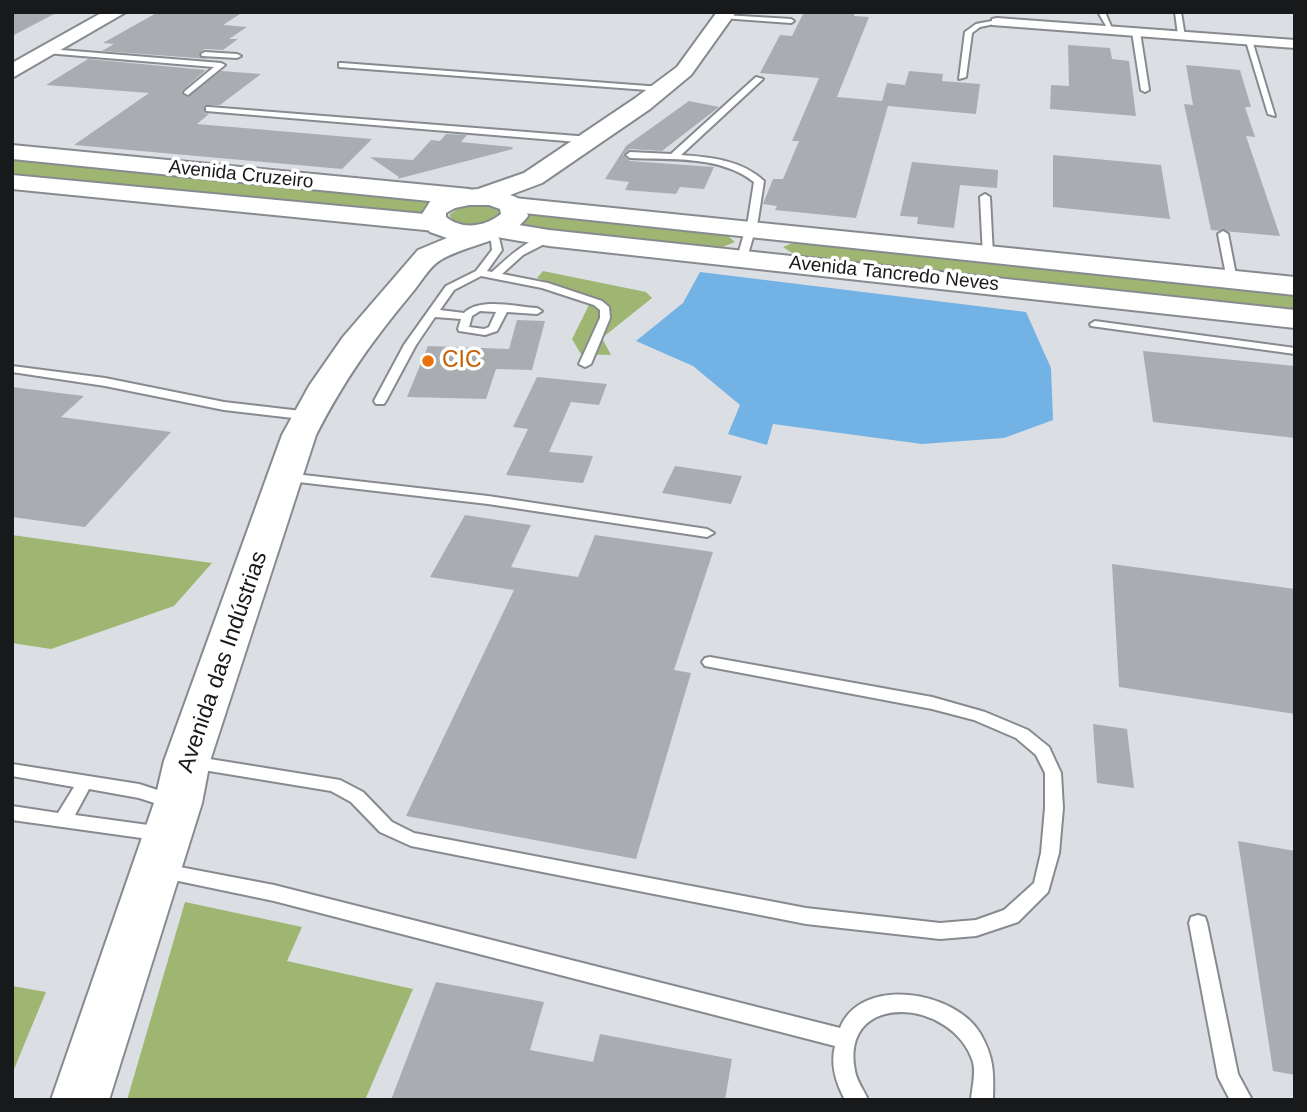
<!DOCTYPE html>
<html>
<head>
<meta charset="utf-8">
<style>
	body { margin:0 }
	#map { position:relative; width:1307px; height:1112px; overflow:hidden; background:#dbdfe4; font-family:Arial,sans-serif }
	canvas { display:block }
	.frame { position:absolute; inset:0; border:14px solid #18191b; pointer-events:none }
</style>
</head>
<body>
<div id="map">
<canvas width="1307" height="1112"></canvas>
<div class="frame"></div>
</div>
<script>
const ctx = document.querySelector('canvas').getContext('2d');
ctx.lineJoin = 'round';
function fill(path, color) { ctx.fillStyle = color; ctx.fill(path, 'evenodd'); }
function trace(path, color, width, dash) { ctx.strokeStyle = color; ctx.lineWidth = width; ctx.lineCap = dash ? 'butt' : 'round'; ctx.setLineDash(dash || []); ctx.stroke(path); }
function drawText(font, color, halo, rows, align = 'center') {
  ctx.font = font + ' Arial,sans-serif'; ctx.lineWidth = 7; ctx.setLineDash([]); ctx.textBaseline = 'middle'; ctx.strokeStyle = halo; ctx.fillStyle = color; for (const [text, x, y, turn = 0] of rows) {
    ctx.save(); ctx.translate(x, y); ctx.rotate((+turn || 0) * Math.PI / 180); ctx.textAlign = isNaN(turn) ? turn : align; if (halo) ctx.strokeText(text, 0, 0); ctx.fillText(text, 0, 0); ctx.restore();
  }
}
fill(new Path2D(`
	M12,160L437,201L420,220L12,178Z
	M488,204L502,212L501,216C487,226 460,232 449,215L463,205Z
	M529,211L721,230L735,242L715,250L516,228Z
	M800,240L1295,291V312L800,258L783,247Z
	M543,271L646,292L652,298L602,338L611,355L581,354L572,339L588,307L589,296L537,278Z
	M12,535L212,563L174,606L51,649L12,643Z
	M185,902L302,927L287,961L413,989L365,1100H127Z
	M12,986L46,992L12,1074Z`), '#9eb672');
fill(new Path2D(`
	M700,272L1026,312L1051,368L1053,420L1004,438L922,444L773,424L767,445L728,434L740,405L693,366L636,341L683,303Z`), '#72b2e5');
fill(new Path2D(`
	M12,12H58L12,36Z
	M158,12H243L223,25L247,27L229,39H238L223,50L205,49L199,53L202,59H210L102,51L114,44L103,43Z
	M804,12H855L854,16L869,17L837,97L882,101L887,83L905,85L909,71L943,74L942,81L980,84L976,114L888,106L856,218L775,210L777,206L763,204L773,179H783L799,141H792L819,78L760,73L780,35L792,36Z
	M1068,45L1110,48L1112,59L1129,61L1136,116L1050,109L1051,85L1069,86Z
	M88,59L206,70L183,90L182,94L187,97L221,71L261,74L220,105H204V113L209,114L197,124L372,139L342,169L74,145L149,93L46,85Z
	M1186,65L1240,70L1251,107H1245L1255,137L1246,136L1280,236L1211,230L1184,104L1193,105Z
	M689,101L719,107L662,151L630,149L623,155L630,161L714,167L704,189L680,187L676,194L625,190L629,182L605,179L626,146Z
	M446,134L467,135L461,142L512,147L513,149L397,179L399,177L370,157L413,160L431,140L440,141Z
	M1053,155L1161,165L1170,219L1053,207Z
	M912,162L998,170L997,188L960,185L954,228L917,224L918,217L900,216Z
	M517,320L545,321L532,370L496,369L486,399L407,397L428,346L509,349Z
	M1143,351L1295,366V438L1153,422Z
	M537,377L607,384L599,405L571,402L549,452L593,456L583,483L506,475L528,429L513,427Z
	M12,387L84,396L61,417L171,432L85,527L12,517Z
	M675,466L742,476L731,504L662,493Z
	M465,515L531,525L511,567L578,577L595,535L713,552L674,670L691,673L636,859L406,816L514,590L430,577Z
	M1112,564L1295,589V714L1119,687Z
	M1093,724L1127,729L1134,788L1097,783Z
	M1238,841L1295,851V1075L1273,1071Z
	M436,982L544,1002L530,1050L593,1062L600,1034L732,1059L725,1100H391Z`), '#a9adb2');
const service = new Path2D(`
	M1098,12H1105L1113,31H1109Z
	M1175,12H1181L1185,37L1178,35Z
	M724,15L791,19L794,21L791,23L722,18Z
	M997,20L999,23L980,27L972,33L966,77L959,79L965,32L976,24Z
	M1136,30L1140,32L1149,90L1145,92L1141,90L1132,32Z
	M1245,38L1252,40L1275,116L1268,114Z
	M49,49L221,63L225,65L188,95L184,93L185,91L214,67L46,53V49Z
	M205,52L237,54L241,56L237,58L202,56L201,54Z
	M342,63L661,87L665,89L661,91L339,67V63Z
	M756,77L763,79L681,155C709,157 742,160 764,181L758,220L747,258L742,261L737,258L748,220L754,182C720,155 671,160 630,158L626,155L630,152L671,154Z
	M209,107L590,137L594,140L590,143L206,111V107Z
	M985,194L990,197L993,255L988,258L983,255L980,197Z
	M486,228L499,238L502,250L487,271L492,272C508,258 530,235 552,236V240L523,255L502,274L548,283L602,301L609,307L610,318L591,364L585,367L579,364L600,318V310L594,305L542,288L481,276L454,290L440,310L464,313C480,297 516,307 537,308L542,311L537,314L507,312L497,331L485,335L459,331L458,329L461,319L435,317L416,345L386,401L384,404H376L374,401L404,345L446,286L476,271L492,250L491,241L481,231ZM480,311L496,312L489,327L484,329L469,327L472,316Z
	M1223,231L1228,234L1237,280L1232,283L1227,280L1218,234Z
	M1095,321L1295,348V354L1091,326L1090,324Z
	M12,366L105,378L224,402L310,412L316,416L310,420L224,410L105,386L12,372Z
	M286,473L488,496L707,529L714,533L707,537L488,504L281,480L280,477L281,474Z
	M710,657L932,697L985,712L1028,730L1049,747L1061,773L1063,808L1059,853L1048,892L1018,922L976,936L940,939L806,924L411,846L380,832L351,802L331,791L191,768L185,766L183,762L185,758L191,756L340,780L363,792L392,822L414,833L806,908L940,923L976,920L1004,910L1034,883L1041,853L1045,808V773L1036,755L1016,738L974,720L932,709L705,666L702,662L705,658Z
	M12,764L139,784L179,797L182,802L179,807L173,809L139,798L89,789L75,815L163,827L169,829L172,834L169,839L163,841L12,820V806L58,813L74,787L12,776Z
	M164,864L274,885L840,1028C861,975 955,991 980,1033C994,1057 994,1073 993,1100H971C972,1088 976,1073 973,1062C953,998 839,990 855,1071C857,1082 864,1090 868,1100H845C836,1083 830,1065 835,1046L274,901L164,878L158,876L155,871L158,866Z
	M1198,915L1205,917L1207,923L1238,1074L1252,1100H1230L1218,1077L1189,923L1191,917Z`);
const minor = new Path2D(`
	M997,18L1295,40V48L992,25V19Z`);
const secondary = new Path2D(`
	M103,12H126L12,78V63Z
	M12,145L469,189L478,192L482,197L478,202L469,205L12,159Z
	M12,175L435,215L444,217L448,223L444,229L435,231L12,189Z
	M514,198L1295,277V295L505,211L501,206L505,201Z
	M494,221L549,230L1295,310V328L549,246L485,235L481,229L485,223Z`);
const primary = new Path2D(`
	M717,12H736L691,75L650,109L542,183L510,195C523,199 525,203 528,216C510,242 465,244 439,261C428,268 420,284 411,294C372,341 344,380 316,435L210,761L202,803L109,1100H51L154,803L164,761L282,435L309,386L343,337L418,250L447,238L430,232L419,219L431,200L457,191L478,189L524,173L634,99L677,67ZM469,205H489L500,209L501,214C485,227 462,230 446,217V213L455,208Z`);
trace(service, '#878b8f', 4);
trace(minor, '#878b8f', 4);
trace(secondary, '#878b8f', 4);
trace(primary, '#878b8f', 4);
fill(service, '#fff');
fill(minor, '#fff');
fill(secondary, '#fff');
fill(primary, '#fff');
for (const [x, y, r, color] of [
	[428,361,7,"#e8710a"]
]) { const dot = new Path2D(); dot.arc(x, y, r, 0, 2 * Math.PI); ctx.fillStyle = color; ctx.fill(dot); trace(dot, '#fff', 2.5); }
drawText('19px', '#18191b', '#fff', [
	["Avenida Cruzeiro",241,175,6],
	["Avenida Tancredo Neves",894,274,6]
]);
drawText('23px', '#c56008', '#fff', [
	["CIC",442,361]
], 'left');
drawText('23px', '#18191b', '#fff', [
	["Avenida das Indústrias",223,662,-71]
]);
</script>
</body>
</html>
